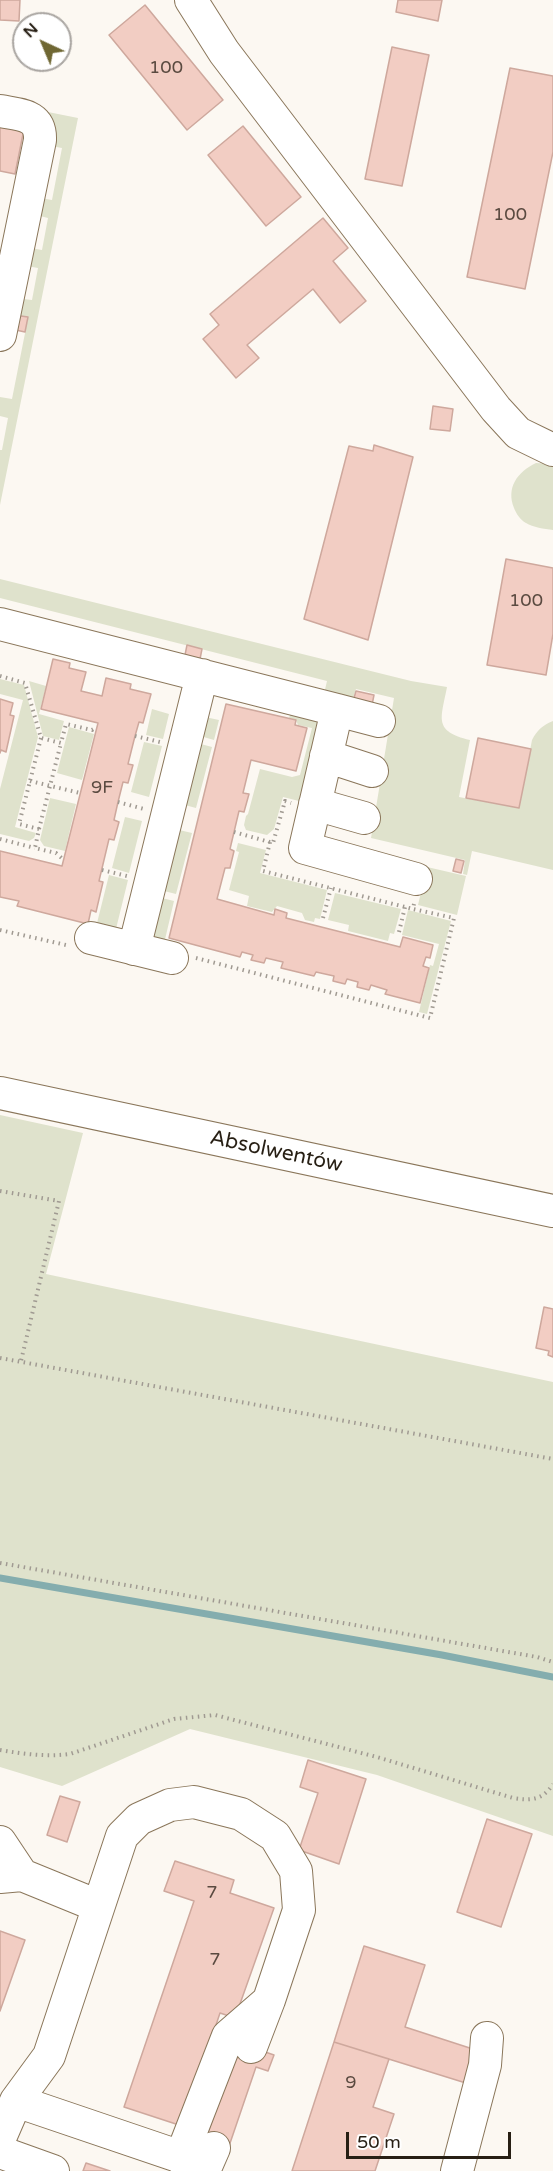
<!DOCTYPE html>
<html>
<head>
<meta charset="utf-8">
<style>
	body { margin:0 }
	#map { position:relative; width:553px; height:2171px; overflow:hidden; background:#fcf8f2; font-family:"Varela Round",sans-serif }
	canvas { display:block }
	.north { position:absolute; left:12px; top:12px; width:60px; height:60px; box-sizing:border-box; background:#fff; border:2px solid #a9a5a1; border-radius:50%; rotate:316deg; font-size:16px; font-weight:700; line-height:24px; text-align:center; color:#271f14 }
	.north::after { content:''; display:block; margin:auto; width:21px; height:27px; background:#6f6733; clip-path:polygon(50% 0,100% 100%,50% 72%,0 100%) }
	.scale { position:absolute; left:346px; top:2132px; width:165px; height:27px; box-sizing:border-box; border:3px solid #271f14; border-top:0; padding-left:8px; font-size:18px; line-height:21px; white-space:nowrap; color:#271f14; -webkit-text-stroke:4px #fff; paint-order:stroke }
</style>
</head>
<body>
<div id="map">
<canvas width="553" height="2171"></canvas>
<div class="north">N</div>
<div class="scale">50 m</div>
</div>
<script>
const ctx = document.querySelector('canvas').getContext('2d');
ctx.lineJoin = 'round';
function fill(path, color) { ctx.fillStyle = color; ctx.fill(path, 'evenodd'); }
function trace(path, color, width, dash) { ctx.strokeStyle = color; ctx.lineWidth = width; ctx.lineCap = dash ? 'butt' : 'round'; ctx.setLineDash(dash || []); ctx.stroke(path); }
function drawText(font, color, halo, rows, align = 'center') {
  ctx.font = font + ' "Varela Round",sans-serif'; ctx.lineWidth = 4.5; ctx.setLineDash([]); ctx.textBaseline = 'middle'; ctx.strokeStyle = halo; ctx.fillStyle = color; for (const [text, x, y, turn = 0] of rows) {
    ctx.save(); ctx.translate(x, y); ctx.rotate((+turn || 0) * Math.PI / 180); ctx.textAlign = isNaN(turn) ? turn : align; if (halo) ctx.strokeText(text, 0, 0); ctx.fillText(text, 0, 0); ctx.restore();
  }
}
fill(new Path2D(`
	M33,109L78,118L0,505V450H2L8,418L0,416V397L12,399L28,318L12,314L15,298L32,300L38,268L21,265L25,247L42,250L48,218L32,214L35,197L52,200L62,148L45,145Z
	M536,463L553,464V530C544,529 533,527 526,523C520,520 516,513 514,508C506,488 517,472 536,463Z
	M0,579L411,681L447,687C441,719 433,731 470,740L459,797L519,808L532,740C537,730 543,725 553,721V870L472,851L467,875L463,874L465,860L371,838L394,698L356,689L351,705L323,698L327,681L0,598Z
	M0,679L24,685L38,737L15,827L36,833L34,838L29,841L0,834V789L23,700L0,694Z
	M29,681L46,686L39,714L64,721L59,740L43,736Z
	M152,709L169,714L163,739L146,735Z
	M291,712L316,719L319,722L299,801L283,797L274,829L267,835L246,830L244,825L246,816L248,814L260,769L292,777L300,775L312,728L298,725L296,720L289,718Z
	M205,717L219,720L214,740L200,736Z
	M69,727L94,734L82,780L57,773Z
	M144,742L162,746L149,797L131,792Z
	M197,743L212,747L196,808L181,804Z
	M50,798L76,804L65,851L44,846L40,840Z
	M125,817L142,821L129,873L112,868Z
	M175,829L192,833L176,894L160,890Z
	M238,843L266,850L260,873L327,890L320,919L315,918L314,922L305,920L302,913L277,906L272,912L247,906L249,896L229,890L239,852L236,851Z
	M427,867L466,876L457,915L418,905Z
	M109,875L128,880L114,937L94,925L97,923Z
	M335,893L401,909L394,934L390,933L388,941L348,931L349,925L328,920Z
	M158,897L174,901L163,948L152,933Z
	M408,910L451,921L427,1014L419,1012L430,965L433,966L439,944L402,935Z
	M0,1115L83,1133L46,1274L553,1382V1836L377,1775L190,1729L62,1786L0,1767Z`), '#dfe2cc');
trace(new Path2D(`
	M0,1578L442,1655L553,1677`), '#84adae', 7);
const building = new Path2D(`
	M0,0H20L19,21L0,20Z
	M398,0H442L438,21L396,12Z
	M145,5L223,100L187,130L109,35Z
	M392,47L429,55L402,186L365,179Z
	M510,68L553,76V152L525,289L467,277Z
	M0,119L25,124L15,174L0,171Z
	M243,126L301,197L266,226L208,155Z
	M323,218L348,248L333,261L366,301L340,323L313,289L247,345L259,358L236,378L203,339L219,325L210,314Z
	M14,315L28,317L25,332L11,329Z
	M433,406L453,409L450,431L430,429Z
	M374,445L413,457L368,640L304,619L349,446L373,451Z
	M506,559L553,568V634L546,675L487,665Z
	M187,645L202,649L199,664L184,660Z
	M53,659L70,663L69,668L86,672L81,691L102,696L106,678L131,684L130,689L151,694L143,723L139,722L135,736L128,764L133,765L128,783L123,782L118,802L114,820L119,822L114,840L109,839L99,881L103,882L96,912L91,910L88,924L17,906L19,901L0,897V851L62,866L98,723L41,709Z
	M356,691L374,695L371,710L352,705Z
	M0,699L13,703L10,715L14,716L6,752L1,750L0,753Z
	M226,704L296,720L295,725L307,728L296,771L251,760L243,793L249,794L244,812L239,811L230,849L234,851L230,868H225L217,899L274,915L275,909L287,913L286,918L400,947L403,937L433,945L430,958L426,957L423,966L429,968L420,1003L385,994L387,990L371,985L369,990L357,987L358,982L347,979L345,984L333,981L334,976L316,972L314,976L281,968L283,962L266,958L264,963L251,960L253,955L242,952L240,957L169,938Z
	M478,738L531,749L519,808L466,798Z
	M456,859L464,861L461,873L453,871Z
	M544,1307L553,1309V1357L548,1355L549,1351L536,1348Z
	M308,1760L366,1779L339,1864L299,1850L318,1793L300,1787Z
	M60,1796L80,1802L67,1842L47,1835Z
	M487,1819L532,1834L501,1927L457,1912Z
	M175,1861L234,1880L230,1893L274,1908L235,2018L220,2013L182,2126L124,2107L194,1901L164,1891Z
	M0,1931L25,1940L0,2011Z
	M364,1946L425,1965L405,2027L479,2051L469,2084L334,2042Z
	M334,2042L389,2059L373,2107L394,2114L375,2171H292Z
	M239,2043L274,2055L268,2071L256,2067L227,2152L204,2144Z
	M86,2163L110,2171H83Z`);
fill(building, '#f2cdc3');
trace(building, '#cea89d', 1.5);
const minor = new Path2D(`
	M191,0L224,52L496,409L518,433L553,450
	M0,111C20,115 41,114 40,140L0,335
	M0,624L337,710L305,848L416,879
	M337,710L379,721
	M326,756L372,771
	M315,804L364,818
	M91,938L172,958
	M134,949L202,675
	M0,1093L553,1211
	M0,1842L22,1875
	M0,1877L22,1875L98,1906
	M16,2101L181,2157L190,2171
	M0,2138L16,2101L49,2056L122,1836L139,1819L170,1805L194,1802L241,1814L275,1836L296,1871L299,1910L269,2000L251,2047
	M0,2152L53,2171
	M181,2157L228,2036L266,2003
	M204,2171L214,2148
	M457,2171L485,2065L487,2038`);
trace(minor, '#8a765a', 34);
trace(new Path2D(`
	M0,676L25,683L41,738L61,743L66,724L92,730L97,727
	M135,736L160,742
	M41,738L19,824L39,829L35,848L56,853L64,860
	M30,781L80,793
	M118,802L144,809
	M39,829L61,743
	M234,832L273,843L285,801L291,803
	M0,839L35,848
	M270,842L263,871L413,909
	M102,870L127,876
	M323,918L331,888
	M0,930L66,945
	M399,932L405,907
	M196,958L430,1018L454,918L413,909L414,904
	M0,1191L59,1201L21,1361
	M0,1358L553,1459
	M0,1563L537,1657L553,1662
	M0,1750C24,1754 46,1757 70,1754L174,1719L215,1715L377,1757L513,1798C531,1801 543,1800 553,1784`), '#a09a92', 4, [1.5, 4.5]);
trace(minor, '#fff', 32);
drawText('18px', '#5a4a40', null, [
	["100",166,68],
	["100",510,215],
	["100",526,601],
	["9F",102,788],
	["7",212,1893],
	["7",215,1960],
	["9",351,2083]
]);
drawText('21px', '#271f14', '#fff', [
	["Absolwentów",276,1152,12]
]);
</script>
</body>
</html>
